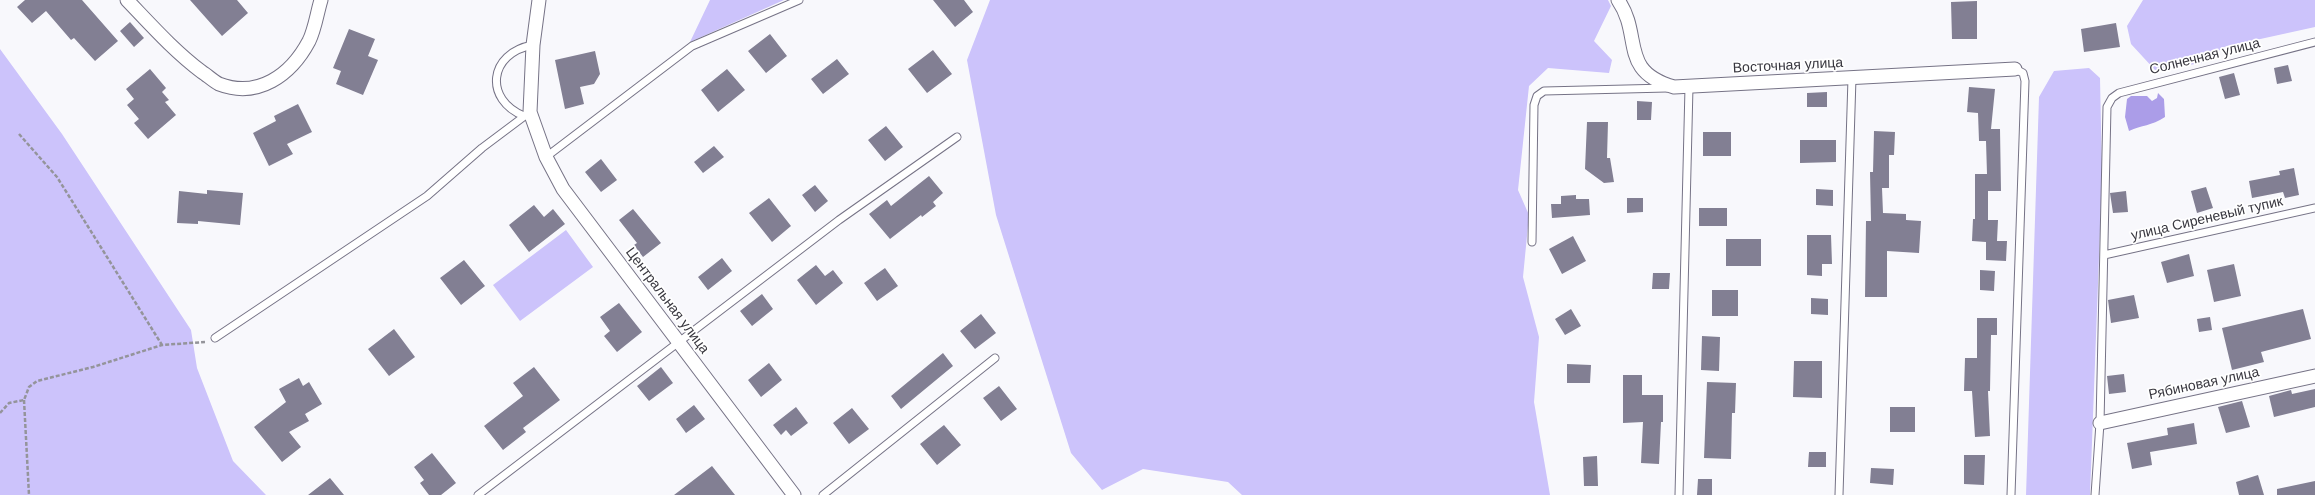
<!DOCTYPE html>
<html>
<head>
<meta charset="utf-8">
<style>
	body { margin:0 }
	canvas { display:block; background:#f8f8fc }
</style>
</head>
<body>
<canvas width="2315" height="495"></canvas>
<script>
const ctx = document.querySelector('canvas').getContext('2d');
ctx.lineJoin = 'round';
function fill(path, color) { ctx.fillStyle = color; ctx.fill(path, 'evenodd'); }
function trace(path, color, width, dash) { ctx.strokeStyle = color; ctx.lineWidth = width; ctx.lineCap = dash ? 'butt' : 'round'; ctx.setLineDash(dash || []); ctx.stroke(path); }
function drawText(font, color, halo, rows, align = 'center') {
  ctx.font = font + ' "DM Sans",sans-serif'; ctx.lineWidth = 3.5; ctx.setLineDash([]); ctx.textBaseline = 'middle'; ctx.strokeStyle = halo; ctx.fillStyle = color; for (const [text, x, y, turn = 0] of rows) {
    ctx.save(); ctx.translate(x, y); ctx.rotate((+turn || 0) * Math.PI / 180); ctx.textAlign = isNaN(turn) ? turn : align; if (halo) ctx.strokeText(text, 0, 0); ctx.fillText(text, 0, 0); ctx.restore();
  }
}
fill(new Path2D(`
	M710,0H784L690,42Z
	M990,0H1608L1611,6L1594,41L1612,60L1609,73L1548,68L1529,86L1518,190L1529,215L1523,277L1539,337L1534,402L1550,495H1242L1228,482L1143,469L1102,490L1071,453L996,215L967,60Z
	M2143,0H2315V27L2224,47L2202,63L2155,70L2131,44L2127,26Z
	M0,49L62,134L191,330L197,368L233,461L266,495H0Z
	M2089,68L2100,78L2102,177L2090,495H2026L2039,97L2054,71Z
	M566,230L593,267L520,321L493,285Z`), '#ccc3fb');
fill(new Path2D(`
	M2158,93L2164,99L2165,117C2151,126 2142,125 2129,131L2125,117L2127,99L2131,96H2147L2152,101L2157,98Z`), '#ab9de8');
fill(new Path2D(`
	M25,0H82L118,41L95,61L74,38L71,40L46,11L32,23L17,7Z
	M190,0H237L248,13L222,36Z
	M933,0H964L973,12L955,27Z
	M1977,1V39H1952L1951,2Z
	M130,22L144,38L134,47L120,31Z
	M2116,23L2120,47L2084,52L2081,29Z
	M349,29L375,39L368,56L378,60L363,95L336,84L341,71L333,68Z
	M770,34L787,56L766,73L748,51Z
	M933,50L952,74L927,93L908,69Z
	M595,51L600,74L594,84L580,87L584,104L565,109L555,60Z
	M837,59L849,74L823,94L811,79Z
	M2288,65L2292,81L2277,84L2274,68Z
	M150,69L166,88L162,92L169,100L165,102L176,115L148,139L134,123L139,119L127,105L134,99L126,89Z
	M727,69L745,90L718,112L701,90Z
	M2234,73L2240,95L2225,99L2219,77Z
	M1969,87L1995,89L1991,129H2000L2001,191H1988V220H1998L1997,241H2007L2006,261L1986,260V242L1972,241L1973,219H1975V174H1987L1986,141H1979L1978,113L1967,112Z
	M1827,92V107H1807V93Z
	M1637,101L1652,102L1651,120H1637Z
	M298,104L312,132L287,144L293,154L269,166L253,133L276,121L274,116Z
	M1587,122H1608L1607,158H1610L1614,182L1604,183L1585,169Z
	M886,126L903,147L885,161L868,140Z
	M1874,131L1895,132L1894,155H1889V188H1882L1883,213L1906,214V220L1921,221L1919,253L1887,251V297H1865L1866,221H1871L1870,172H1873Z
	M1703,132H1731V156H1703Z
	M1800,140H1836V162L1800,163Z
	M714,146L724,157L703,173L694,162Z
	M601,159L617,180L601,192L585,172Z
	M2294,168L2299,195L2285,198L2283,192L2252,198L2249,181L2280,175L2279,171Z
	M929,176L943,193L933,202L936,206L922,217L921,215L890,239L869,214L887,200L891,206Z
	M815,185L828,201L815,212L802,195Z
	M2206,187L2213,208L2197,213L2191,191Z
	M1816,189L1833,190V206L1816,205Z
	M207,190L243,193L240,225L198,221V224L177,223L179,191L207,194Z
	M2126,191L2128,212L2113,213L2110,193Z
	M1576,195V199H1589L1590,215L1552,218L1551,204H1561V196Z
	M769,198L791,226L772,242L749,213Z
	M1627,198H1643V212L1627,213Z
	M534,205L544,217L553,209L565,224L529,252L509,225Z
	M1699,208H1727V226H1699Z
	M633,209L661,243L643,257L634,245L637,243L619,220Z
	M1807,235H1831L1832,264H1822V276L1807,275Z
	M1573,236L1586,261L1562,274L1549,249Z
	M1726,239H1761V266H1726Z
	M2189,254L2194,276L2167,283L2161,262Z
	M722,258L732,271L708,290L698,277Z
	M464,260L485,286L461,305L440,278Z
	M2234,264L2241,296L2214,302L2207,270Z
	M816,265L825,276L833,270L843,283L816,305L797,280Z
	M885,268L898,286L877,301L864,283Z
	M1980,270L1995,271L1994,291L1980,290Z
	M1653,273H1670L1669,289H1652Z
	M1712,290H1738V316H1712Z
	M762,294L773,309L752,326L740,311Z
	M2134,295L2139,318L2111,323L2108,300Z
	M1811,298L1828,299V315L1811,314Z
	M619,303L642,332L617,352L604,336L610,331L600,317Z
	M1571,309L1581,326L1565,335L1555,319Z
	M2303,309L2311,339L2261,352L2264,362L2232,370L2222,328Z
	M981,314L996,333L975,349L960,331Z
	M2210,317L2212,330L2199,332L2197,319Z
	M1977,318H1997V335H1991L1990,391H1988L1990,436L1975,437L1972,391H1964L1965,358H1977Z
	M394,329L415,357L389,376L368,349Z
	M1702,336L1720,337L1719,371L1701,370Z
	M943,353L953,366L901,409L891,396Z
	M1794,361H1822V398L1793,397Z
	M769,363L782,380L761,397L748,380Z
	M1567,364L1591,365L1590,383H1567Z
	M534,367L560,400L523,428L526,432L503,450L484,426L523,396L513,383Z
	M661,367L673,383L649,401L637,386Z
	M2124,374L2126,392L2109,394L2107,376Z
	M1623,375H1642V395H1663V422H1661L1659,464L1641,463L1643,422L1623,423Z
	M299,378L303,386L309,382L322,404L305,414L309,421L289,432L301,447L282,462L254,427L286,402L279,389Z
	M1707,382L1736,383L1735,413H1732L1731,459L1704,458Z
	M999,386L1017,409L1001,421L983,398Z
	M2315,389V407L2274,417L2269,396L2291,390L2292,394Z
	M2242,401L2250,427L2226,433L2218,407Z
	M694,405L705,419L686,433L676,419Z
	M796,407L808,423L791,436L786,430L781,435L773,425Z
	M1890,407H1915V432H1890Z
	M852,408L869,429L849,444L833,423Z
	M2194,423L2197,444L2150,452L2152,465L2132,469L2127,443L2168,435L2167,428Z
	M944,425L961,445L937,465L920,444Z
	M1809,452H1826V467H1808Z
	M432,453L456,483L441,495H429L420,483L424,480L414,467Z
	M1964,455H1985L1984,485L1964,484Z
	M1597,456L1598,486H1584L1583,457Z
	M712,466L735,495H674Z
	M1871,468L1894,469L1893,485L1870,483Z
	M2258,475L2264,495H2239L2236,482Z
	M330,478L344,495H308Z
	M1698,479H1712V495H1697Z
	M2315,481V495H2277V489Z`), '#827f93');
const service = new Path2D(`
	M524,116C484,100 488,53 533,45
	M546,157L692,46L799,0
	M1532,242L1534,105L1537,96L1544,91L1667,88
	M2104,255L2315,208
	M215,338L427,196L482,148L530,112
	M478,495L839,220L957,137
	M823,495L995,358
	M1679,495L1689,87
	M1839,495L1852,78
	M2011,495L2025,81L2023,73L2015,69
	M2095,495L2100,423L2107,107L2112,98L2119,93L2315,42`);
const minor = new Path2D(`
	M127,0C151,25 174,51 202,72C207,75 213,81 219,84C258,99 291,75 309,41C315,29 317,13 321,0
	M539,0L533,45L530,112L546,157L563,189L794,495
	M1618,0C1643,36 1618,71 1674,87L2015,69
	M2100,423L2315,376`);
trace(service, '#767386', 9);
trace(minor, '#767386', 15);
trace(new Path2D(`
	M19,134L57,177L162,345
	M24,400L29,495
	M0,413L9,403L24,400L29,387L37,381L93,367L162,345L205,342`), '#94949a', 2.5, [4, 2]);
trace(service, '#fff', 7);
trace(minor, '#fff', 13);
drawText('14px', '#38373f', '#fff', [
	["Солнечная улица",2205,57,-14],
	["Восточная улица",1788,66,-3],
	["улица Сиреневый тупик",2207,219,-13],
	["Центральная улица",667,301,53],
	["Рябиновая улица",2204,384,-12]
]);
</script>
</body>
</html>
